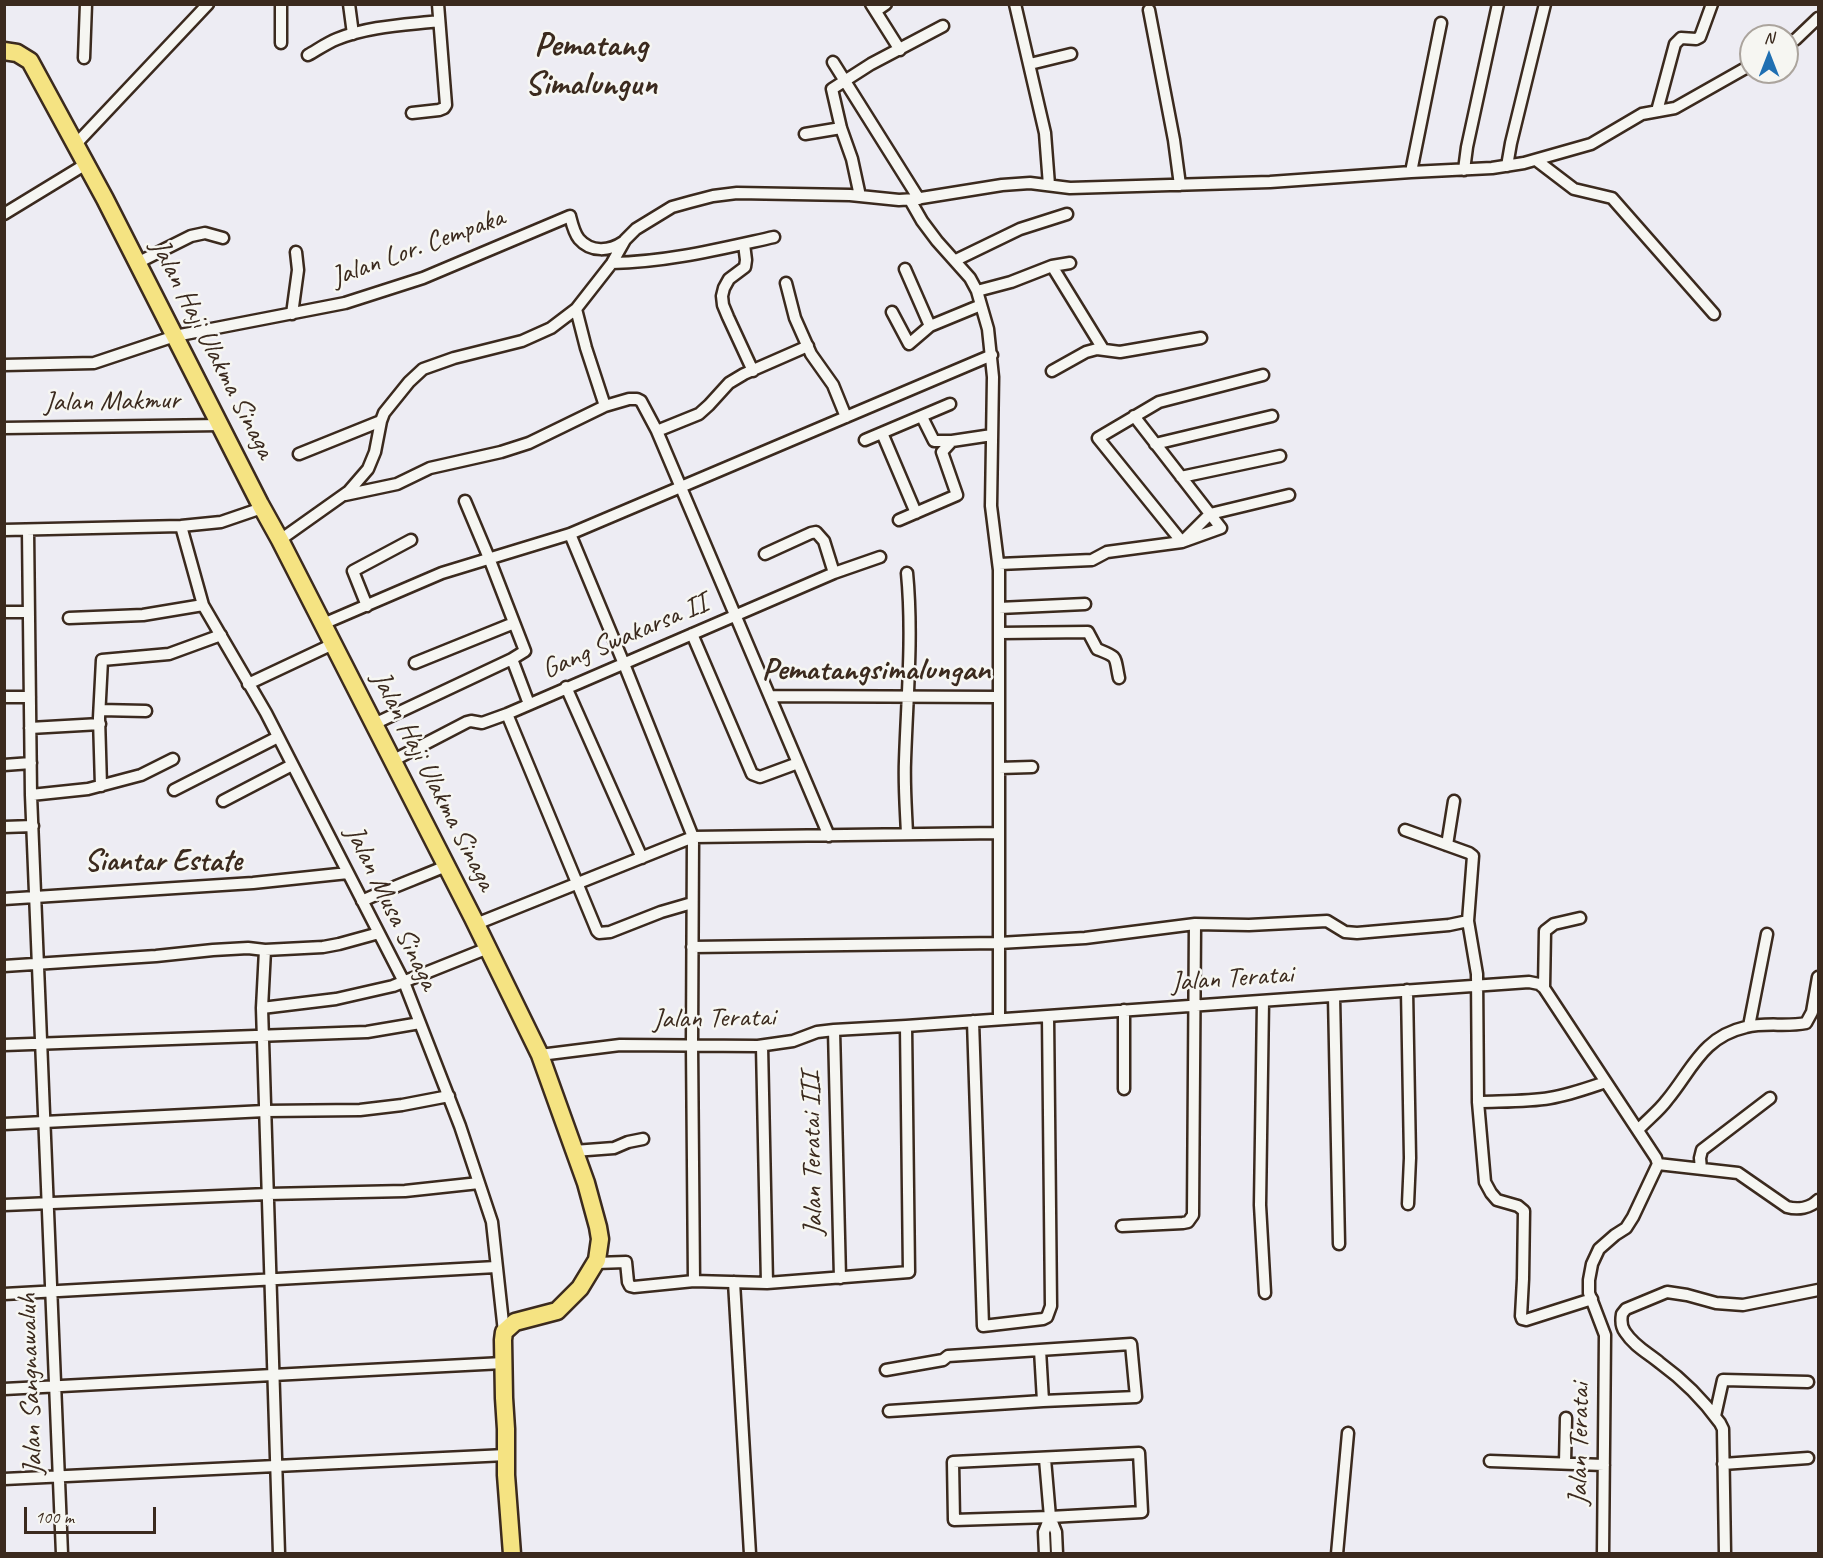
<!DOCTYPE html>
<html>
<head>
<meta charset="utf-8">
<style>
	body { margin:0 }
	#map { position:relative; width:1823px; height:1558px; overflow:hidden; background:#edecf3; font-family:Caveat,sans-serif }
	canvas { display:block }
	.frame { position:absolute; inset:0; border:6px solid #3b2a1e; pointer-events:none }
	.north { position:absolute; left:1739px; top:24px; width:60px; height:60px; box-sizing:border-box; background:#f6f6f2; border:2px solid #aba49d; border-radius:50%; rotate:0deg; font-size:16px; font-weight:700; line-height:24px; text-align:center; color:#3b2a1e }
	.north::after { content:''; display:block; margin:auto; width:21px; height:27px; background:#1f6fb2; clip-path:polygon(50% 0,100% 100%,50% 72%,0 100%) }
	.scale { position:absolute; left:24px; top:1507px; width:132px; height:27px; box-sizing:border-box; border:3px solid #3b2a1e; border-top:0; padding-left:8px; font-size:18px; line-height:21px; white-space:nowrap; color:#3b2a1e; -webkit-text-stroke:4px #f6f6f2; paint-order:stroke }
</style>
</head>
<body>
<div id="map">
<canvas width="1823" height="1558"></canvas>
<div class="frame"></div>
<div class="north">N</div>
<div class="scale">100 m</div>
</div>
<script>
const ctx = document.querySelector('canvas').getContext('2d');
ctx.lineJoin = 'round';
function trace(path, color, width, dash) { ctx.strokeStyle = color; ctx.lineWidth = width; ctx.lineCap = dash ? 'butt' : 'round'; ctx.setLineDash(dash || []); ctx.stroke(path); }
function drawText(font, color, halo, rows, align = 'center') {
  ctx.font = font + ' Caveat,sans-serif'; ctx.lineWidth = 5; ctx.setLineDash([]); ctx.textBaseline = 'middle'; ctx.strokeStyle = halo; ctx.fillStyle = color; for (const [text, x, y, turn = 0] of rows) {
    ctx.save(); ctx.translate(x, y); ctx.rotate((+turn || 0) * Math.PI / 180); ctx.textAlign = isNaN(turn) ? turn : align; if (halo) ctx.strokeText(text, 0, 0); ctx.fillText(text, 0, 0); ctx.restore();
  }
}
const minor = new Path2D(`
	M281,4V43
	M349,4L353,34
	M871,4L900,50
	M1015,4L1045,133L1049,185
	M1149,10L1174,140L1180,185
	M876,11L886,4
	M1787,45L1796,39L1818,18
	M308,55C317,50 327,43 337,39C369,26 405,25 439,21
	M84,58L86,4
	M833,62L919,199
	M1030,64L1071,54
	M1657,111L1675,44L1681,38L1696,39L1700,37L1712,4
	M412,113L439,110L444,108L446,105L438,4
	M805,134L841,128
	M75,145L208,4
	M1536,160L1574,189L1612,198L1714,314
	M1507,166L1511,143L1545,4
	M1464,170L1467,147L1498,4
	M1411,172L1441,23
	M860,196L852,159L841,128L832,89L871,64L943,26
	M910,200L922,221L937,241L970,278L977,291L988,329L993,377L991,506L999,570V1019
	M4,214L86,164
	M744,244L746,260L745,267L729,279L724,288L722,296L723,305L728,317L753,371
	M956,260L1020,229L1067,214
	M137,263L191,236L205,233L223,238
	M612,263C668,262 719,249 774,237
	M1052,266L1103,349
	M905,269L930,326
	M786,283L795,318L811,354L833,385L846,417
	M977,291L1011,282L1052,266L1070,263
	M576,309L586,348L605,406
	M892,312L909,344L930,326L981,305
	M292,314L298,270L296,252
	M4,365L94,363L175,336L345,303L423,278L570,216C572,224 574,233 579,239C591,253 610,251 623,242
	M1052,371L1086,352L1097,349L1120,352L1201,338
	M1263,375L1159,402L1098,438L1182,542L1210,514L1289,495
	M922,417L934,441H952L992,435
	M4,428L221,425
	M657,431L699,414L709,405L729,383L744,374L808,346
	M882,433L916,513
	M865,440L950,404
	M1155,444L1272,416
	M299,454L381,421
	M1181,477L1280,456
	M345,495L397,484L430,468L501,452L529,443L605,406L629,399H637L641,401L657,431L829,836
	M899,520L957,495L942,452L952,441
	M181,526L203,605L266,713L404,982L460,1126L492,1222L504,1332
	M4,530L181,526L221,522L262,508
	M28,530L31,795L62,1554
	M570,534L624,664L693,837L692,1045L694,1281
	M280,540L349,491L368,469L375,452L381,421L384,413L409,382L423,369L454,358L522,341L551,328L576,309L612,263L625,240L636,229L672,207L690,202L713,196L737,193L850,195L899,200L915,199L1002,185L1030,183L1070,188L1270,182L1411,172L1492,168L1524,163L1591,144L1642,114L1675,108L1751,65
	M765,554L811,533L816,532L824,541L834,573
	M999,564L1092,560L1107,552L1182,542L1221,528L1134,416
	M367,606L353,571L411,540
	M999,608L1085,604
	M4,612H29
	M69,618L143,615L203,605
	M323,624L442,573L570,534L992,355
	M1000,633L1088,632L1097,649C1119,658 1114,655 1119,678
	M692,634L752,774L760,777L798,763
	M512,659L529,704
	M415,663L514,623
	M248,684L333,644
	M566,687L642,858
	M770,696L999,697
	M4,697H30
	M100,710L146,711
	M507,714L597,931L599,933L610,932L661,912L692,903
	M374,724L512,659L525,651L489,558L465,501
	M30,728L100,724
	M392,761L467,722L471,721L482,723L507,714L834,573L880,557
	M4,765L31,763
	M999,768L1032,767
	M101,786L99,718L102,660L169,654L221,635
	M174,790L278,737
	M31,795L88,789L141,775L173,759
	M223,801L292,765
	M4,827L33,826
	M1405,830L1469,853L1473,856L1468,921L1477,974L1478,1102L1485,1182L1491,1193L1497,1200L1518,1206L1524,1211L1523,1279L1521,1316L1522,1319L1526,1320L1592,1299
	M907,834C906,810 904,785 905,761C907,699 913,635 907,573
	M1447,845L1454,801
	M4,899L253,883L348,873
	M362,901C390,888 418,878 446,866
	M476,924L693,837L999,833
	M1195,924L1249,925L1327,921L1345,932L1357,933L1449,925L1468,921
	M692,947L999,943L1085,938L1195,924L1193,1215L1188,1222L1183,1223L1122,1226
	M265,950L262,1008L279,1554
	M4,966L156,956L213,950L248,948L265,950L323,947L339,944L379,933
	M1544,988L1545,931L1554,924L1580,918
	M1407,990L1410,1158L1408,1204
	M1334,996L1339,1244
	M1263,1001L1260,1205L1265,1293
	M262,1008L336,999L393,986L488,948
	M1124,1010V1089
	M973,1021L983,1326L1043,1319L1047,1317L1051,1306L1048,1016
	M1749,1026L1767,934
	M834,1030L840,1278
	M4,1045L367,1032L420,1023
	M762,1046L767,1283
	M540,1055L620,1045L758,1046L793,1041L817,1032L834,1030L906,1026L1529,982L1539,984L1544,988L1656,1158L1658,1164L1633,1217L1626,1228L1615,1235L1599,1249L1592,1264L1589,1280V1293L1605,1335L1603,1554
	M1478,1102C1502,1101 1527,1102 1550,1098C1569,1095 1588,1088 1606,1082
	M4,1124L265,1111L360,1110L402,1105L449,1096
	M1638,1130C1647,1120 1659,1111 1667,1100C1692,1070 1702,1037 1746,1027C1765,1022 1787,1027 1806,1023L1812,1012L1818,977
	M574,1151L614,1148L628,1142L643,1139
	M1658,1164L1738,1173L1787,1207C1798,1210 1810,1208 1818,1200
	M1701,1169L1700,1158L1702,1150L1770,1098
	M4,1205L268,1194L405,1191L479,1183
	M596,1263L626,1262L628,1282L630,1286L634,1287L694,1281L767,1283L909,1272L906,1026
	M734,1282L750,1554
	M4,1294L496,1267
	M886,1370L943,1360L948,1356L1131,1344L1136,1397L1043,1401L1040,1350
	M4,1389L503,1363
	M889,1411L1043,1401
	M1715,1416L1723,1380L1808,1382
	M1045,1459L1050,1517L1142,1512L1139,1453L953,1462L954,1520L1050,1517
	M1490,1461L1604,1465
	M1565,1463L1566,1418
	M1723,1464L1808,1458
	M4,1479L506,1455
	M1045,1554L1044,1532L1050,1517L1056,1532L1057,1554
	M1337,1554L1348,1433
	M1725,1554L1723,1429L1720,1423C1704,1401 1682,1379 1660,1363C1648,1353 1634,1346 1625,1332C1621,1327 1621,1320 1622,1314L1626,1309L1667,1292L1687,1295L1716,1303L1743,1305L1818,1290`);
const primary = new Path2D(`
	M4,51L17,53L30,61L105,199L260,504L280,540L473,918L540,1055L586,1183L598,1227L600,1239L597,1260L580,1288L557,1311L515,1322L504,1332L503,1340L504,1398L506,1429V1475L512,1554`);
trace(minor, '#3b2a1e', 15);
trace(primary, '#3b2a1e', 21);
trace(minor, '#f6f6f2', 10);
trace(primary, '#f5e382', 16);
drawText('28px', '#3b2a1e', '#f6f6f2', [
	["Jalan Lor. Cempaka",418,248,-20],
	["Jalan Haji Ulakma Sinaga",212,349,63],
	["Jalan Makmur",112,402,-1],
	["Gang Swakarsa II",625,637,-23],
	["Jalan Haji Ulakma Sinaga",433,781,63],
	["Jalan Musa Sinaga",391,908,64],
	["Jalan Teratai",1232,979,-4],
	["Jalan Teratai",714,1019,-1],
	["Jalan Teratai III",813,1154,-91],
	["Jalan Sangnawaluh",31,1384,-92],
	["Jalan Teratai",1580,1444,-89]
]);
drawText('bold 30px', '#3b2a1e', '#f6f6f2', [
	["Siantar Estate",163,862]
]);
drawText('bold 32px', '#3b2a1e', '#f6f6f2', [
	["Pematangsimalungan",876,671]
]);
drawText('bold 34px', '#3b2a1e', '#f6f6f2', [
	["Pematang",591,46],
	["Simalungun",591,85]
]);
</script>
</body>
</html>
